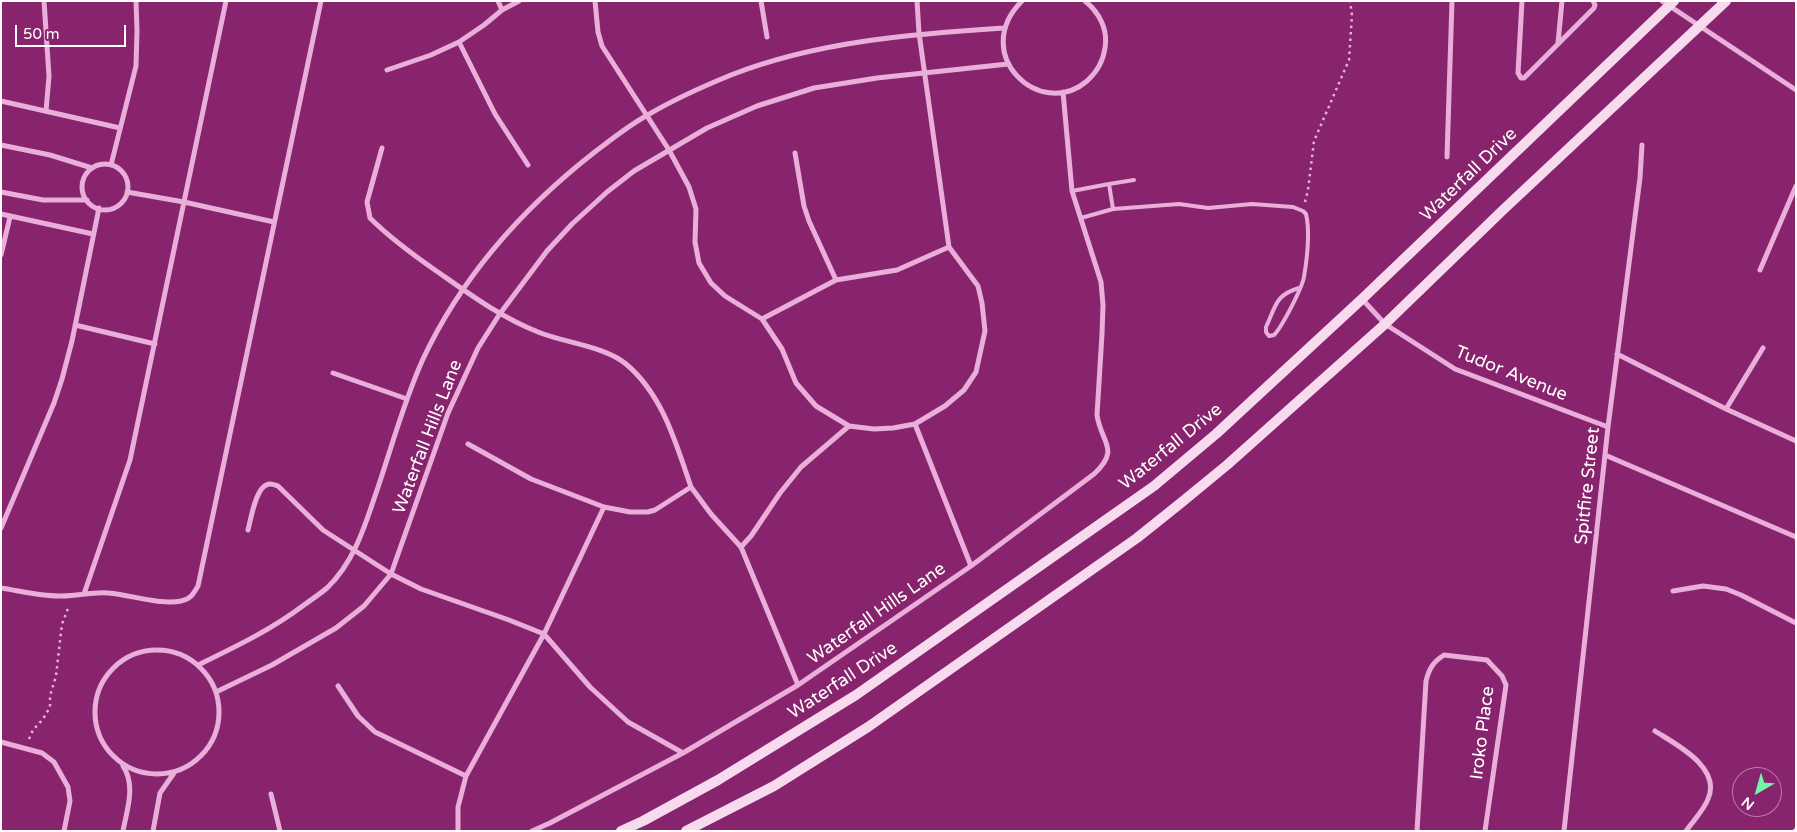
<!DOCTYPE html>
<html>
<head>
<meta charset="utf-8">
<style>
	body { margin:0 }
	#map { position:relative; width:1797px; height:832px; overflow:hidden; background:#88246d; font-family:"Varela Round",sans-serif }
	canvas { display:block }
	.frame { position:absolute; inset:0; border:2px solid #fff; pointer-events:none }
	.north { position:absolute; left:1732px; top:767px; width:50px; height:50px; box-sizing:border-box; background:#88246d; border:1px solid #b87ca7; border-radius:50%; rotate:218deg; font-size:14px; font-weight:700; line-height:20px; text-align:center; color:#fff }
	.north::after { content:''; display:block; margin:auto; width:18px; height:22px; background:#73f4a9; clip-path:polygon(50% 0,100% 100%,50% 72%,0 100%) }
	.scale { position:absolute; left:15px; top:25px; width:111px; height:22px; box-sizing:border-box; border:2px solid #fff; border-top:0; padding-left:6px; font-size:15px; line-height:18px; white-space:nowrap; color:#fff; -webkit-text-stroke:4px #88246d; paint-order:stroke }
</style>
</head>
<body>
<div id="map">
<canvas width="1797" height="832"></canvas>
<div class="frame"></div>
<div class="north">N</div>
<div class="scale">50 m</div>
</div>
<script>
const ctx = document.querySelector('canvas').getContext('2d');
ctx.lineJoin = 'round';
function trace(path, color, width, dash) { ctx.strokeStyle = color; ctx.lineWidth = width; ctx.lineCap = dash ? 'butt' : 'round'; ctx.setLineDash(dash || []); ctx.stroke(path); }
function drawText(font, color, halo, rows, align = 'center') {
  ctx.font = font + ' "Varela Round",sans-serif'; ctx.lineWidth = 4.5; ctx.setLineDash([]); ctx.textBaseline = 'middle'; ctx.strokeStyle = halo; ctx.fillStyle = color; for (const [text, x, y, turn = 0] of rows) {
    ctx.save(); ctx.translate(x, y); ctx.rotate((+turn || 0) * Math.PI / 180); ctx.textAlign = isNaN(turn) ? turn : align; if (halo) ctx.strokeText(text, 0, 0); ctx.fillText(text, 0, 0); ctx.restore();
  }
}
trace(new Path2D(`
	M1305,202L1308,190L1314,141L1349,60L1352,15L1350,1
	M29,739L33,730L43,719L50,707V696L56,676L62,624L69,606`), '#e9afda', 2.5, [2.5, 4]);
trace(new Path2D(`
	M1072,191L1109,184
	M1113,209L1179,204L1208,208L1252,204L1293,207L1303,211L1306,214C1310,231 1307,259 1304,277C1302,288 1282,327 1274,335L1269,336L1266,332V327C1276,306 1275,295 1299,288
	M1081,218L1113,209L1109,184L1134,180`), '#e9afda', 4);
trace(new Path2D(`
	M44,1L49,76L46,111
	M498,1L502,10
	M595,1L598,32L602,46L669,150L689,187L696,209L695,242L699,263L711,283L725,296L762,319L782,349L796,383L816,406L849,426L874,429L893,428L915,424L945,406L964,390L976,372L985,331L982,303L978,286L949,247L919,33L917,1
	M761,1L767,37
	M1022,1C969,54 1040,121 1087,81C1097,72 1103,62 1105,48C1108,30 1100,13 1085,1
	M1522,1L1518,73L1521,78H1524L1594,8L1595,5L1593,1
	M1662,1L1796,90
	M459,42L495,114L528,165
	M1558,43L1562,1
	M387,70L431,55L459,42L484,25L502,10L519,1
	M1,101L120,128
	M1,145L50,155L92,168
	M382,148L367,202L370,218C389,237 412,254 435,270C468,293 500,317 538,332C565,343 604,346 626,364C663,395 676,444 691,487
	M795,153L804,206L809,221L836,280
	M1447,157L1452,1
	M82 187a23 23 0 1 1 46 0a23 23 0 1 1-46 0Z
	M111,165L136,66L137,31L136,1
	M1,192L43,200H87
	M127,192L184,202L274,222
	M1,214L93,234
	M1,255L10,217
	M1760,270L1796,186
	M1362,299L1385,324L1455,369L1608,427
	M762,319L836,280L897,270L949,247
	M75,325L155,344
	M1617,354L1726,409L1796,441
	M333,373L407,399
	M1726,409L1763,348
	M468,444L531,479L604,507L630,512H648L655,510L691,487L711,514L741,547L798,685
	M1605,455L1796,537
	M1,528L54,403L62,379L72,341L99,208
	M248,530C251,519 256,484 270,484C273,484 275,485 278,486L323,530L391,574L421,589L509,620L544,634L590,687L628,722L683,753
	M741,547L751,536L780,493L801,467L849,426
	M971,566L1094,474C1121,449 1101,443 1097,415L1102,334L1103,305L1101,282L1072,191L1063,92
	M1,588C20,591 40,596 59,596C76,597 92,591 109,593C130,595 160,605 181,601C191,599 193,594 198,586L321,1
	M1673,591L1703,586L1726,589L1741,595L1796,623
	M84,594L130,460L226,1
	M95 712a62 62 0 1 1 124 0a62 62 0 1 1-124 0Z
	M198,665C235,647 271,630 304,605C312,599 320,594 327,588C353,563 364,529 375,496C391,450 403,403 423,359C462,276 524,207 596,151C612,139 628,126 646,116C671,101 704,86 731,75C818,41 913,34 1004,28
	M338,686L358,716L375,732L466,776
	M216,692L272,665L336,628L364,606L391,574L448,413L478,348L499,315L547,251L572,224L607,192L634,171L707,128L757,106L814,88L877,78L1008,64
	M1655,731C1675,744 1722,767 1708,799C1704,810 1693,821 1686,831
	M1,742L42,753L54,762L68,787L70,801L64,831
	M123,766C136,785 127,810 123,831
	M271,794L280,831
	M153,831L160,793L174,773
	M458,831V807L466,776L544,634L604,507
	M532,831L550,823L683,753L798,685L971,566L915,424
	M1417,831L1426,681C1429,669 1433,662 1444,655L1487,660L1502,676L1506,685L1485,831
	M1564,831L1608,427L1640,178L1642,145
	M1795,831L1796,830`), '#e9afda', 5);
trace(new Path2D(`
	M621,831L643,821L718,780L856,695L1154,486L1216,434L1362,299L1674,1
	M686,831L774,786L868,727L1137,538L1182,502L1227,465L1385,324L1504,209L1726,1`), '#f8daef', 10);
drawText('18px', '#fff', '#88246d', [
	["Waterfall Drive",1469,175,-44],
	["Tudor Avenue",1511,374,22],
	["Waterfall Hills Lane",428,437,-69],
	["Waterfall Drive",1171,447,-39],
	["Spitfire Street",1588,486,-84],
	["Waterfall Hills Lane",877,614,-35],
	["Waterfall Drive",843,681,-33],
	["Iroko Place",1483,733,-83]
]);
</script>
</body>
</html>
